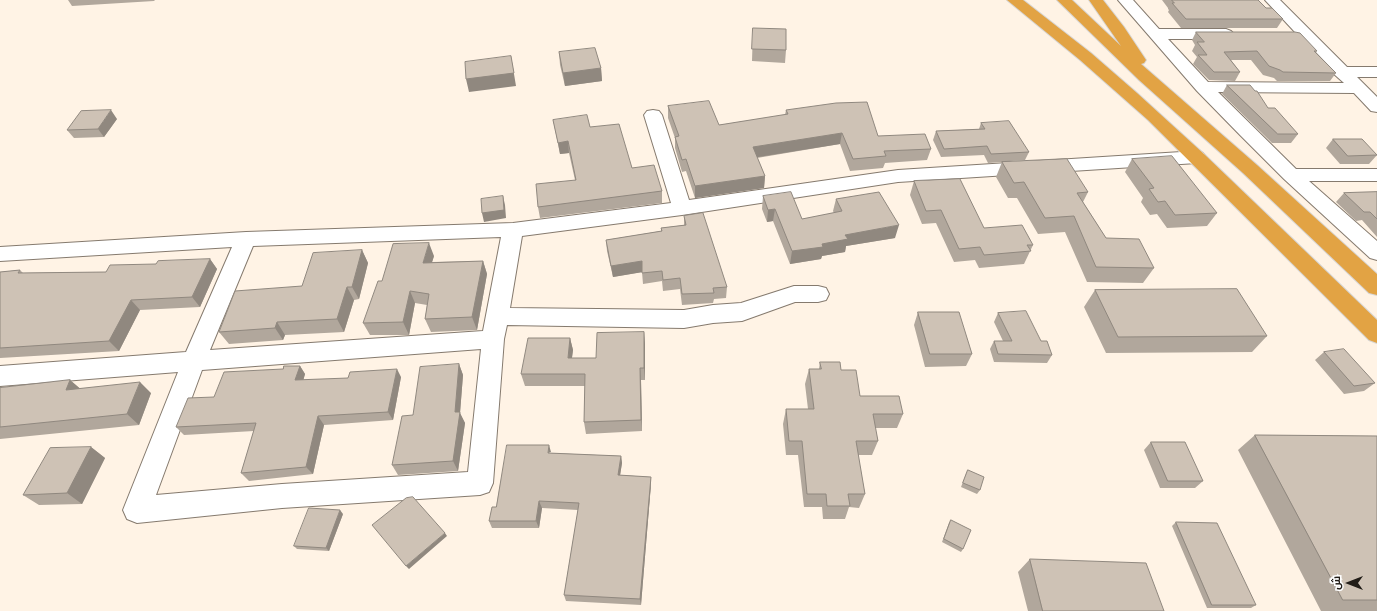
<!DOCTYPE html>
<html>
<head>
<meta charset="utf-8">
<style>
	body { margin:0 }
	#map { position:relative; width:1377px; height:611px; overflow:hidden; background:#fff3e5; font-family:Roboto,Cairo,sans-serif }
	canvas { display:block }
	.north { position:absolute; left:1329px; top:563px; width:40px; height:40px; -webkit-text-stroke:3px #fff; paint-order:stroke; rotate:270deg; font-size:11px; font-weight:700; line-height:16px; text-align:center; color:#221d18 }
	.north::after { content:''; display:block; margin:auto; width:14px; height:18px; background:#221d18; clip-path:polygon(50% 0,100% 100%,50% 72%,0 100%) }
</style>
</head>
<body>
<div id="map">
<canvas width="1377" height="611"></canvas>
<div class="north">ش</div>
</div>
<script>
const ctx = document.querySelector('canvas').getContext('2d');
ctx.lineJoin = 'round';
function trace(path, color, width, dash) { ctx.strokeStyle = color; ctx.lineWidth = width; ctx.lineCap = dash ? 'butt' : 'round'; ctx.setLineDash(dash || []); ctx.stroke(path); }
function fill(path, color) { ctx.fillStyle = color; ctx.fill(path, 'evenodd'); }
const minor = new Path2D(`
	M1118,0H1133L1159,29H1226L1231,31L1234,34L1231,37L1226,39H1168L1208,82L1344,83L1335,75L1265,0H1280L1347,67H1377V77H1357L1377,97V112L1371,111L1354,93L1218,92L1296,169H1377V181H1309L1377,241V260L1370,258L1284,179L1240,135L1197,91Z
	M653,110L659,111L662,115L689,200L898,170L1197,151L1203,153L1206,157L1203,161L1197,163L898,182L682,215L522,236L510,308L684,310L713,305L741,303L794,286H818L826,288L829,294L826,300L818,302H795L742,321L713,323L684,328L507,325L504,339L493,483L489,492L480,495L282,508L137,523L127,519L123,510L178,372L0,386V366L186,352L232,247L0,261V247L246,232L513,223L671,203L644,115L647,111ZM501,237L483,331L210,350L253,246ZM481,349L468,472L282,484L156,495L202,370Z`);
const highway = new Path2D(`
	M1007,0H1023L1091,53L1137,93L1204,154L1377,320V343L1369,340L1148,120L1080,60Z
	M1057,0H1072L1121,46L1089,0H1103L1124,27L1146,60L1144,63L1141,64L1257,165L1377,274V295L1369,293L1243,173L1139,80Z`);
trace(minor, '#857a6e', 2);
trace(highway, '#d7d6d5', 2);
fill(minor, '#fff');
fill(highway, '#e2a344');
fill(new Path2D(`
	M68,0H155L154,1L72,6Z
	M1162,0H1258L1266,8L1283,19L1277,28H1181L1168,12L1169,10L1168,9V8Z
	M753,28L786,50L785,63L752,61Z
	M1196,32L1317,51L1316,52L1336,73L1330,81H1277L1274,78L1263,75L1251,60H1231L1240,72L1235,81L1209,80L1193,64L1197,57L1192,51L1195,45L1192,40Z
	M559,52L601,68L602,81L565,86L560,65Z
	M1227,85L1268,108L1298,134L1291,143H1272L1222,94Z
	M668,106L719,125L785,115L786,110L878,136L931,149L927,160L885,163L883,168L850,171L840,144L757,158L765,176L764,188L695,198L686,171L682,172L675,148V138L668,118Z
	M117,119L104,137L74,138L67,130Z
	M553,120L590,127L632,168L662,191V203L540,218L538,207L575,180L569,153L560,154Z
	M981,123L1029,152L1025,160L1010,161L1088,192L1083,202L1106,238L1154,268L1143,283L1087,282L1065,232L1038,234L1017,198H1008L996,177L1002,162L988,163L984,155L941,157L933,140L936,131L979,129Z
	M1333,139L1377,155L1369,164H1340L1326,148Z
	M1132,159L1217,213L1207,226L1167,228L1157,214L1150,215L1141,202L1143,198L1125,172Z
	M914,181L984,228L1033,245L1024,264L979,268L975,260L954,262L936,223L922,224L910,195Z
	M1377,192V237L1362,220L1356,221L1336,202L1344,193Z
	M763,196L802,219L834,213L833,211L836,199L895,238L846,246L845,252L822,256L821,259L790,264L773,221L767,222L762,209Z
	M684,216L727,287L726,298L714,299L713,303L682,305L680,289L663,291L662,281L643,284L642,272L613,277L607,251L606,240L661,231V228L684,225Z
	M362,250L368,263L359,299L354,300L344,332L285,335L283,340L229,344L219,332L302,286Z
	M434,256L432,262L483,261L487,274L477,330L431,332L425,319L427,305L415,303L409,335H370L363,323L382,281Z
	M210,259L217,269L200,307L140,310L119,351L0,358V272L20,270L23,273L106,272L156,264Z
	M1095,290L1267,336L1252,352L1106,353L1084,307Z
	M918,312L972,354L966,366L925,367L914,325Z
	M998,313L1041,341L1052,355L1047,363L994,362L990,349L994,341H1003L994,322Z
	M644,332L645,345V380H641L642,431L586,434L584,422L585,386H525L521,374L570,338L573,350L572,358H596Z
	M1324,352L1375,383L1364,391L1344,394L1315,360Z
	M820,362L841,370L860,396L903,414L897,428H875L878,441L872,455H858L865,494L859,508L849,507L845,519H823L822,507H804L798,455H786L783,424L786,409H808L805,384L809,369H819Z
	M459,364L463,375L460,413L465,423L458,471L398,475L392,465L413,415Z
	M300,366L305,374L303,380L401,377L393,420L324,425L313,474L249,481L241,473L254,431L184,435L176,427L214,397L283,369Z
	M70,380L79,388L151,393L139,425L0,439V388Z
	M1255,435L1377,436V611H1321L1238,450Z
	M1151,442L1203,481L1195,488H1160L1144,450Z
	M91,447L105,458L82,504L39,505L23,495Z
	M551,453L621,456L622,463L620,475L651,477V484L641,605L566,601L564,595L578,510L542,508L539,528H492L489,521L496,507Z
	M968,470L980,490L977,494L961,487L966,474Z
	M343,514L329,551L297,549L294,546Z
	M951,520L963,549L961,552L942,542L949,523Z
	M1176,522L1256,605L1251,608H1207L1172,526Z
	M1030,559L1164,611H1028L1018,572Z`), '#b1a79c');
fill(new Path2D(`
	M511,56L516,86L469,92L466,79Z
	M601,68L602,81L565,86L563,73Z
	M111,110L117,119L104,137L98,129Z
	M842,133L840,144L752,158L753,147Z
	M568,141L569,153L560,154L558,143Z
	M765,176L764,188L695,198V186Z
	M503,196L505,205L506,218L484,222L482,213Z
	M775,209L773,221L767,222L768,210Z
	M899,225L895,238L846,246L845,252L822,256L821,259L790,264L792,251L822,244L845,235Z
	M429,243L434,256L428,275L423,263Z
	M362,250L368,263L359,299L352,287Z
	M210,259L217,269L200,307L192,297Z
	M483,261L487,274L477,330L472,317Z
	M642,261L643,272L613,277L611,266Z
	M347,287L354,300L344,332L337,319Z
	M410,291L415,303L409,335L403,322Z
	M131,300L140,310L119,351L109,341Z
	M277,322L285,335L283,340L275,328Z
	M644,332L645,345V380L644,368Z
	M570,338L573,350L570,371L568,358Z
	M459,364L463,375L460,413L465,423L458,471L453,461L455,412Z
	M300,366L305,374L301,389L295,380Z
	M640,368L641,380L642,431L641,420Z
	M397,369L401,377L393,420L388,412Z
	M70,380L83,391L66,390Z
	M140,382L151,393L139,425L127,414Z
	M318,416L324,425L313,474L306,467Z
	M549,445L551,452L548,453Z
	M91,447L105,458L82,504L67,493Z
	M621,456L622,463L619,482L618,475Z
	M651,477V484L641,605L640,599Z
	M539,501L542,508L539,528L536,521Z
	M340,510L343,514L329,551L326,548Z
	M445,533L447,536L409,569L406,566Z`), '#90887f');
const building = new Path2D(`
	M1172,0H1258L1266,8H1272L1283,19H1186L1172,3H1174Z
	M753,28L786,29V50L752,49Z
	M1196,32H1295L1300,33L1317,51H1314L1336,73L1283,72L1280,70L1269,66L1257,51L1224,52L1240,72H1214L1198,55H1207L1197,42H1204Z
	M595,48L601,68L563,73L559,52Z
	M511,56L514,73L466,79L465,62Z
	M1227,85H1250L1255,91H1257L1268,108H1275L1298,134H1278Z
	M709,101L719,125L788,114L786,110L836,103L867,102L878,136L925,134L931,149L884,151L886,156L853,159L842,133L753,147L765,176L695,186L686,159L682,160L675,137L679,136L668,106Z
	M111,110L98,129L67,130L81,111Z
	M587,115L590,127L619,124L632,168L654,165L662,191L538,207L536,184L576,180L568,141L558,143L553,120Z
	M1009,121L1029,152L991,154L987,146L944,149L936,131L985,129L981,123Z
	M1333,139H1362L1377,155L1348,156Z
	M1172,156L1217,213L1175,215L1165,201L1158,202L1149,189L1154,188L1132,159Z
	M1067,159L1088,192L1077,193L1106,238L1139,239L1154,268L1096,267L1074,216L1045,218L1024,182L1014,183L1002,162Z
	M960,179L984,228L1022,225L1033,245H1027L1031,251L984,255L980,247L959,249L941,210L926,211L914,181Z
	M791,192L802,219L842,211L836,199L879,192L899,225L845,235L848,239L822,244L823,247L792,251L775,209L768,210L763,196Z
	M1377,192V219L1370,212H1364L1344,193Z
	M503,196L504,210L482,213L481,199Z
	M703,213L727,287L713,288L714,293L682,294L680,278L663,280L662,271L642,273V261L611,266L606,240L662,231L661,228L686,225L684,216Z
	M429,243L423,263L483,261L472,317L425,319L429,294L410,291L403,322L363,323L378,281H382L393,244Z
	M362,250L352,287H347L337,319L277,322L275,328L219,332L235,291L302,286L313,253Z
	M210,259L192,297L131,300L109,341L0,348V272L20,270L18,273L106,272L110,265L156,264L158,261Z
	M1237,289L1267,336L1118,337L1095,290Z
	M1026,311L1041,341H1047L1052,355L998,354L994,341H1012L998,313Z
	M918,312H959L972,354H930Z
	M644,332V368H640L641,420L584,422L585,374H521L528,338H570L568,358H596L597,333Z
	M1344,349L1375,383L1354,386L1324,352Z
	M820,362H840L841,370H856L860,396H899L903,414H873L878,441H856L865,494H848L850,506H827L826,494H807L802,441H789L786,409H814L809,369H821Z
	M459,364L455,412H460L453,461L392,465L402,416L413,415L420,367Z
	M284,366H300L295,380L348,378L350,372L397,369L388,412L318,416L306,467L241,473L256,423L176,427L188,398L214,397L224,372L283,369Z
	M70,380L66,390L140,382L127,414L0,427V388Z
	M1255,435L1377,436V600H1343Z
	M1151,442H1185L1203,481H1168Z
	M507,445H549L548,453L621,456L618,475L651,477L640,599L564,595L579,503L539,501L536,521H489L492,507H496Z
	M91,447L67,493L23,495L50,448Z
	M968,470L984,477L980,490L963,483Z
	M413,497L445,533L406,566L372,525L406,498Z
	M309,508L340,510L326,548L294,546Z
	M951,520L971,530L963,549L944,539Z
	M1176,522L1217,523L1256,605H1212Z
	M1030,559L1146,563L1164,611H1043Z`);
fill(building, '#cec2b5');
trace(building, '#90887f', 1);
</script>
</body>
</html>
